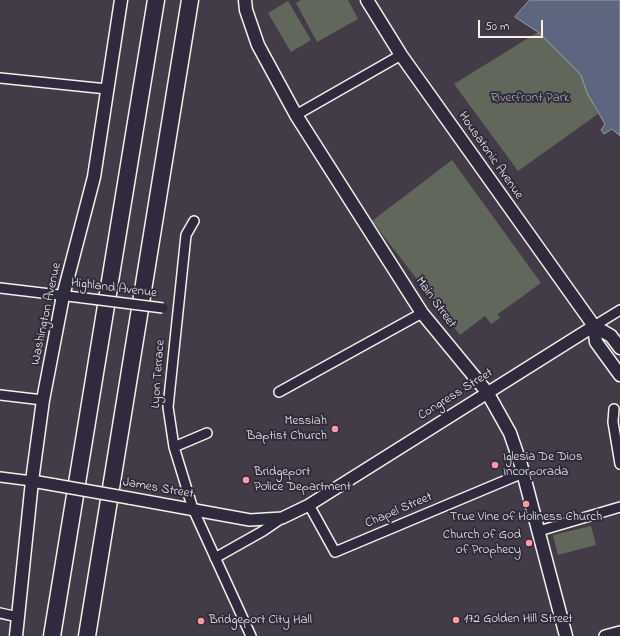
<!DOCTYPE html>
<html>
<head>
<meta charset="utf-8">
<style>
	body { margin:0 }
	#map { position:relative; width:620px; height:636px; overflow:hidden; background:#433b48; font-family:"Indie Flower",sans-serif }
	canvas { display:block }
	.scale { position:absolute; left:478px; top:20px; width:65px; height:18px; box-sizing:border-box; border:2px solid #f4f1e8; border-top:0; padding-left:5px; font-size:12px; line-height:14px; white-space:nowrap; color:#f4f1e8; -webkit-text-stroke:3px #2f2a3d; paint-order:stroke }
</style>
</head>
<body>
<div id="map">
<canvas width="620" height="636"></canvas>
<div class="scale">50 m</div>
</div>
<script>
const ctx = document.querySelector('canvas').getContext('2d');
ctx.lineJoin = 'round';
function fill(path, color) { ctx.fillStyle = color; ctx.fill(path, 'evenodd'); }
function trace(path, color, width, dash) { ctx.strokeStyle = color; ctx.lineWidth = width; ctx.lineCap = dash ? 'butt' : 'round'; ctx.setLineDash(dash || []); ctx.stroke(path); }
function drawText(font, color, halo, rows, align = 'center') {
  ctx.font = font + ' "Indie Flower",sans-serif'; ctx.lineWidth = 4; ctx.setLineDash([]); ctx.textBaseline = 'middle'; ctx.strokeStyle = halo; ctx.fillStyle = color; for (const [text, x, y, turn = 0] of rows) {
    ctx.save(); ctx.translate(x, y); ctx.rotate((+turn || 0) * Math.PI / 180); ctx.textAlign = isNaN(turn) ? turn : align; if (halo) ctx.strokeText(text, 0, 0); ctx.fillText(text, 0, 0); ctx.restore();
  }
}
fill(new Path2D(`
	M301,0H348L358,19L317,42L296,3Z
	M288,1L311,40L291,52L268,13Z
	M538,32L581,75L598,114L518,171L454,84Z
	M452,160L541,283L498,314L500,318L491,324L485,316L460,335L372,221Z
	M591,526L596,545L558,555L553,535Z`), '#61685b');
const water = new Path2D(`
	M530,0H620V136L612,129L604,134L601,130L605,124L587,93L581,75L538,32L515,17Z`);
fill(water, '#5c667f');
trace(water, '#999ea9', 1);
const minor = new Path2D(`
	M0,78L107,89
	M296,115L401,55
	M194,221L186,235L168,407L174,447L193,509L251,636
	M0,288L84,298
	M594,326L620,310
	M279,392L422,313
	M0,395L43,400
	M614,409L613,422L620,464
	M174,447L207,433
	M0,477L32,481
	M309,505L335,552L523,473
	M539,531L620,507
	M215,558L263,531L282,518
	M0,613L18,617`);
const tertiary = new Path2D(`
	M32,481L55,485
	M129,498L250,520L282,518L309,505L594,326
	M605,636L620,632`);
const secondary = new Path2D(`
	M245,0L246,10L258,45L296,115L422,313L487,392L510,433L521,465L566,636
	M367,0L401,55L594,326L611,336L620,348
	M594,326L596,342L620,375
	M16,636L32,481L43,400L63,296L94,177L121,0`);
const motorway = new Path2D(`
	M52,636L156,0
	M87,636L190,0`);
trace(minor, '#f4f1e8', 12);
trace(tertiary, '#f4f1e8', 14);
trace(secondary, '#f4f1e8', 15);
trace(motorway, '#f4f1e8', 19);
trace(minor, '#2f2a3d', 9);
trace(tertiary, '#2f2a3d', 11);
trace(secondary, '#2f2a3d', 12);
trace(motorway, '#2f2a3d', 16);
const minorBridge = new Path2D(`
	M84,298L163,308`);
const tertiaryBridge = new Path2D(`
	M55,485L129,498`);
trace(minorBridge, '#f4f1e8', 12, []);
trace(tertiaryBridge, '#f4f1e8', 14, []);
trace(minorBridge, '#2f2a3d', 9);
trace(tertiaryBridge, '#2f2a3d', 11);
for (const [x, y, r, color] of [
	[335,429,4,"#ff9aa2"],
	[495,465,4,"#ff9aa2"],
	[246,480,4,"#ff9aa2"],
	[526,504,4,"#ff9aa2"],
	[529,543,4,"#ff9aa2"],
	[456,620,4,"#ff9aa2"],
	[201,621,4,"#ff9aa2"]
]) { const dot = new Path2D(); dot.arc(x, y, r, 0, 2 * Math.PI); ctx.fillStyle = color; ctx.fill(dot); trace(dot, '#2f2a3d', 1.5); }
drawText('13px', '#b2b3a9', '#2f2a3d', [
	["Riverfront Park",530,99]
]);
drawText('13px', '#f4f1e8', '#2f2a3d', [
	["Housatonic Avenue",490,156,55],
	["Highland Avenue",114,289,7],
	["Main Street",435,303,54],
	["Washington Avenue",47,314,-78],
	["Lyon Terrace",159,374,-86],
	["Congress Street",456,395,-32],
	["James Street",158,489,10],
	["Chapel Street",399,511,-23]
]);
drawText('13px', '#f4f1e8', '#2f2a3d', [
	["Messiah",327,422,"right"],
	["Baptist Church",327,437,"right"],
	["Iglesia De Dios",503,458],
	["Incorporada",503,473],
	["Bridgeport",254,473],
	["Police Department",254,488],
	["True Vine of Holiness Church",526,518,"center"],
	["Church of God",521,536,"right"],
	["of Prophecy",521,551,"right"],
	["172 Golden Hill Street",464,620],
	["Bridgeport City Hall",209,621]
], 'left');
</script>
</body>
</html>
